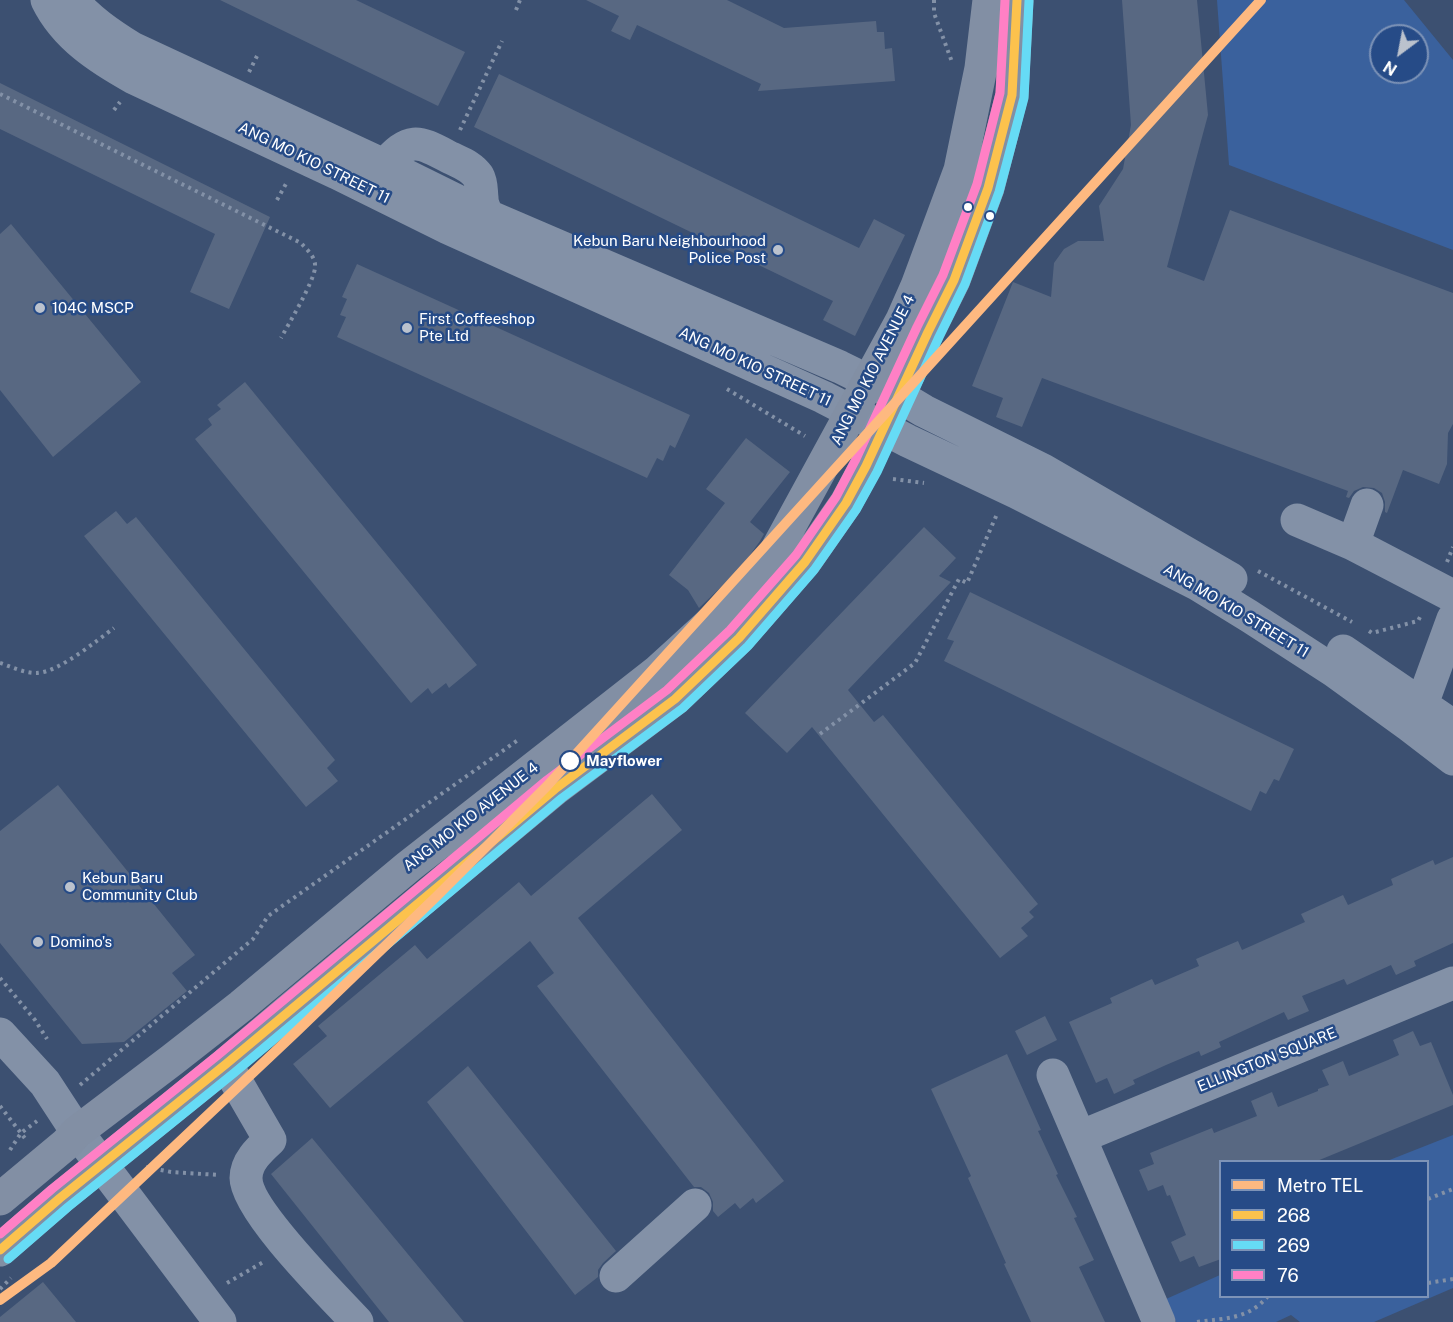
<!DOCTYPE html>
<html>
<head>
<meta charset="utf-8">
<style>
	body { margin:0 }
	#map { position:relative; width:1453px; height:1322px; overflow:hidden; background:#3c5071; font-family:"Public Sans",sans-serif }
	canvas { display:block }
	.legend { position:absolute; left:1219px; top:1160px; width:210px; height:138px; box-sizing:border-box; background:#264b87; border:2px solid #7d93b7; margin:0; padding:8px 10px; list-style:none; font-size:18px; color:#fff }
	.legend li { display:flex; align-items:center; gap:12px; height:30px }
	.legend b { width:30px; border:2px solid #7d93b7 }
	.north { position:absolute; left:1369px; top:24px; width:60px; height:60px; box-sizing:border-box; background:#264b87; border:2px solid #7d93b7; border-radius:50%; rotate:212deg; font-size:16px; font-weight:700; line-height:24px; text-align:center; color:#fff }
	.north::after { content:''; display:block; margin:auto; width:21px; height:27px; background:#bbc2cd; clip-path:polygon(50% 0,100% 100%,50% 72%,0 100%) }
</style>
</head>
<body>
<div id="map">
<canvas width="1453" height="1322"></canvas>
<ul class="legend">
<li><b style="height:8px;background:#feb980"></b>Metro TEL</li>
<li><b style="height:8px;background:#fcc24d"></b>268</li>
<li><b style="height:8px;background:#66dbf5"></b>269</li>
<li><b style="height:8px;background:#ff80c5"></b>76</li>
</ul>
<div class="north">N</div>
</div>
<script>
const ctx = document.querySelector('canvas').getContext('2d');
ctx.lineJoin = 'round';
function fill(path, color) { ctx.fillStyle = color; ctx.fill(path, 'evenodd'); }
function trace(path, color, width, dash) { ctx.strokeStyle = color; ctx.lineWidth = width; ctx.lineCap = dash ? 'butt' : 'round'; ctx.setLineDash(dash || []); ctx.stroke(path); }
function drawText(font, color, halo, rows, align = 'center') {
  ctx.font = font + ' "Public Sans",sans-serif'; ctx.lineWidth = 5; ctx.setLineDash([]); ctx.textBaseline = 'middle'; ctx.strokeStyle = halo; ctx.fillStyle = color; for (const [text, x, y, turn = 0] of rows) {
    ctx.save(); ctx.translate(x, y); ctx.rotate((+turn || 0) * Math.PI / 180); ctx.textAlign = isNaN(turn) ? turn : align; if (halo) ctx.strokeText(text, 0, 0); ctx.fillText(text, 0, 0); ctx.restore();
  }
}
fill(new Path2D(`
	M1217,0H1404L1453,60V250L1229,165ZM1381,36H1417V72H1381Z
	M1453,1135V1288L1374,1322H1300L1291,1315L1276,1322H1176L1166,1299L1220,1275V1296H1428V1162L1387,1161Z`), '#3a619d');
fill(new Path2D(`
	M220,0H356L465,52L438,106Z
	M586,0H727L784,28L876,21L877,32H884L885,49L892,48L895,81L758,91L761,84L637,25L630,40L611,31L619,16Z
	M1122,0H1197L1208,115L1167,267L1204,281L1230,210L1453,293V424L1448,433L1447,464L1439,484L1403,470L1387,513L1385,512V502L1382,493L1374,488L1363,487L1354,491L1349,498L1346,497L1348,491L1042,378L1022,427L996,417L1003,398L972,386L1013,282L1051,297L1054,263L1064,249L1078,241H1104L1099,206L1123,169L1131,125Z
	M499,74L859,248L874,219L905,235L855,336L823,320L833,301L474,127Z
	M0,83L270,217L229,309L190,292L215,234L0,129Z
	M11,224L141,382L53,457L0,390V234Z
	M357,264L690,415L675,448L670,445L663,461L657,458L647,478L337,337L346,317L340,315L347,299L342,297Z
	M245,382L477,665L449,688L446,683L432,694L428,688L411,703L195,439L212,425L208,419L221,409L217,405Z
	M746,438L790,472L750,522L764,534L760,541L740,569L699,608L688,590L669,575L725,503L706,489Z
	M116,511L127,524L136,517L335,760L327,768L338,781L306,807L84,536Z
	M924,527L956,558L939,576L951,582L848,690L874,722L883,715L1038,904L1029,912L1034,917L1021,928L1028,936L1000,958L812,727L787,753L745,713Z
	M970,592L1294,749L1279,781L1274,779L1266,794L1260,791L1251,811L944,661L954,641L947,639Z
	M58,785L195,955L172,973L187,991L124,1042L82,1044L0,943V831Z
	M652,794L682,830L578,918L784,1181L756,1203L753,1198L740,1209L735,1203L718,1217L713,1211V1202L709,1193L701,1187H694L537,986L554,973L530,941L330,1108L293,1064L327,1036L318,1026L415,945L427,959L519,882L531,896Z
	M1453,857V943L1414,961L1416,966L1396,975L1391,965L1347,985L1344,979L1302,996L1309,1011L1288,1020L1284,1012L1219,1042L1221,1047L1201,1056L1199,1051L1166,1065L1133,1080L1135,1084L1114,1094L1107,1078L1096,1083L1069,1022L1112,1003L1110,998L1152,979L1155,985L1199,966L1196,959L1238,941L1242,950L1305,922L1301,914L1343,895L1348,905L1393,885L1391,879L1433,860L1435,865Z
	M1045,1016L1057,1040L1027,1055L1015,1031Z
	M1413,1031L1420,1046L1431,1042L1453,1095V1105L1317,1161H1221V1259L1199,1267L1194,1256L1180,1262L1171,1242L1186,1235L1170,1195L1167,1196L1163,1185L1148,1191L1139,1170L1154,1164L1150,1153L1212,1128L1214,1133L1257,1116L1251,1101L1272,1092L1278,1107L1318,1091V1089L1329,1085L1322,1070L1343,1061L1349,1076L1388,1060L1399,1055L1393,1040Z
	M1007,1054L1041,1130L1038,1131L1058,1174L1056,1175L1077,1217L1074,1218L1094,1260L1079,1267L1105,1322H1031L1004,1264L1006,1263L968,1178L971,1176L931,1089Z
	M468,1066L616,1251L603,1263L598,1270V1277L575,1295L427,1102Z
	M312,1138L464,1322H389L271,1174Z
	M43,1282L76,1322H0V1317Z`), '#586882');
trace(new Path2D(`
	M934,0V13L952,62
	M516,10L520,0
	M249,72L257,56
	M0,94L301,243C307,250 316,257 315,267C315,280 288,325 281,338
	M114,110L120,102
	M460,130L502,41
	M277,200L287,182
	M727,389L805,436
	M893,479L924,483
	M1447,562L1453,547
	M1258,571L1352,622
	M1369,631L1372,633L1418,621L1420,617
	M0,663C12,667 24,673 36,673C58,673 96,641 114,628
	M820,734L915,663L959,579L967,583L997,514
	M0,978L35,1020L47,1039
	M80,1085L253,939L268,916L518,740
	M0,1106L27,1141
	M10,1150L21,1133L37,1121
	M146,1167L171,1172L219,1175
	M1428,1199L1453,1189
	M227,1283L265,1261
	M1428,1283L1453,1279
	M0,1289L11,1278
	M1197,1322C1224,1318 1248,1320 1268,1296`), '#8391a7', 4, [3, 4.5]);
trace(new Path2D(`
	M47,0C65,37 100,59 134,78L337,173L448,228L823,397L908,441L1016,492L1197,584L1249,616L1334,671L1410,726L1453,759
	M72,0C89,20 110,34 132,48L403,174L488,216L840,367L899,396L924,411L1043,470L1231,579
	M384,166C411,135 418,141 451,158C461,163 471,166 478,176C482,183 481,190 482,198C482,205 485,210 488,216
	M1297,520L1353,544L1453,596
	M1353,544L1367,505
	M1343,651L1453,726
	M1412,722L1422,704L1453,619
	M0,1034L45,1083L77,1132L220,1322
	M226,1064L270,1140C259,1150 246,1162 246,1178C246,1210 333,1296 357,1322
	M1053,1075L1159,1322
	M1080,1137L1453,983
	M616,1276L695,1205`), '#8391a7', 33);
trace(new Path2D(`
	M0,1199L66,1144L77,1132L172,1060L241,1006L409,866L658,671L726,609L754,581L776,551L902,320L917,286L960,170L981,68L989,0
	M0,1250L60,1198L226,1064L288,1011L555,789L675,699L739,638L805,562L846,503L866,466L928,332L954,280L988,188L1012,95L1017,0`), '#828fa4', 33);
trace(new Path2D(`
	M0,1250L60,1198L226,1064L555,789L675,699L739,638L805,562L846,503L866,466L928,332L954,280L988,188L1012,95L1017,0`), '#fcc24d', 9);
trace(new Path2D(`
	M8,1259L68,1207L234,1073L562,798L683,708L748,646L814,570L856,510L877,472L939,337L965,284L999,192L1024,98L1029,1`), '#66dbf5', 9);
trace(new Path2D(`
	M0,1234L52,1189L218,1055L547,780L667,690L730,630L796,555L836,497L855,461L917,327L943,275L977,184L1000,93L1005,0`), '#ff80c5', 9);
trace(new Path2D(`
	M0,1300L51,1263L297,1031L437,896L547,786L1261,0`), '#feb980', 10);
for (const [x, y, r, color] of [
	[968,207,5,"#fff"],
	[990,216,5,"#fff"],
	[778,250,6,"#bbc2cd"],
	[40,308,6,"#bbc2cd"],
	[407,328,6,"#bbc2cd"],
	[570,761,10,"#fff"],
	[70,887,6,"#bbc2cd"],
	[38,942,6,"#bbc2cd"]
]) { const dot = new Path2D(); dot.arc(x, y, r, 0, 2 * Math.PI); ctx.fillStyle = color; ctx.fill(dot); trace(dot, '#264b87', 2); }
drawText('15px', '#fff', '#264b87', [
	["ANG MO KIO STREET 11",314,163,26],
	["ANG MO KIO STREET 11",755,367,25],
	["ANG MO KIO AVENUE 4",873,370,-63],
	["ANG MO KIO STREET 11",1236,611,31],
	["ANG MO KIO AVENUE 4",471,817,-38],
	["ELLINGTON SQUARE",1267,1060,-22]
]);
drawText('15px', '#fff', '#264b87', [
	["Kebun Baru Neighbourhood",766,241,"right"],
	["Police Post",766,258,"right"],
	["104C MSCP",52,308],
	["First Coffeeshop",419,319],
	["Pte Ltd",419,336],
	["Kebun Baru",82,878],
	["Community Club",82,895],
	["Domino's",50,942]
], 'left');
drawText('bold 15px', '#fff', '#264b87', [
	["Mayflower",586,761]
], 'left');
</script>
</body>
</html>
